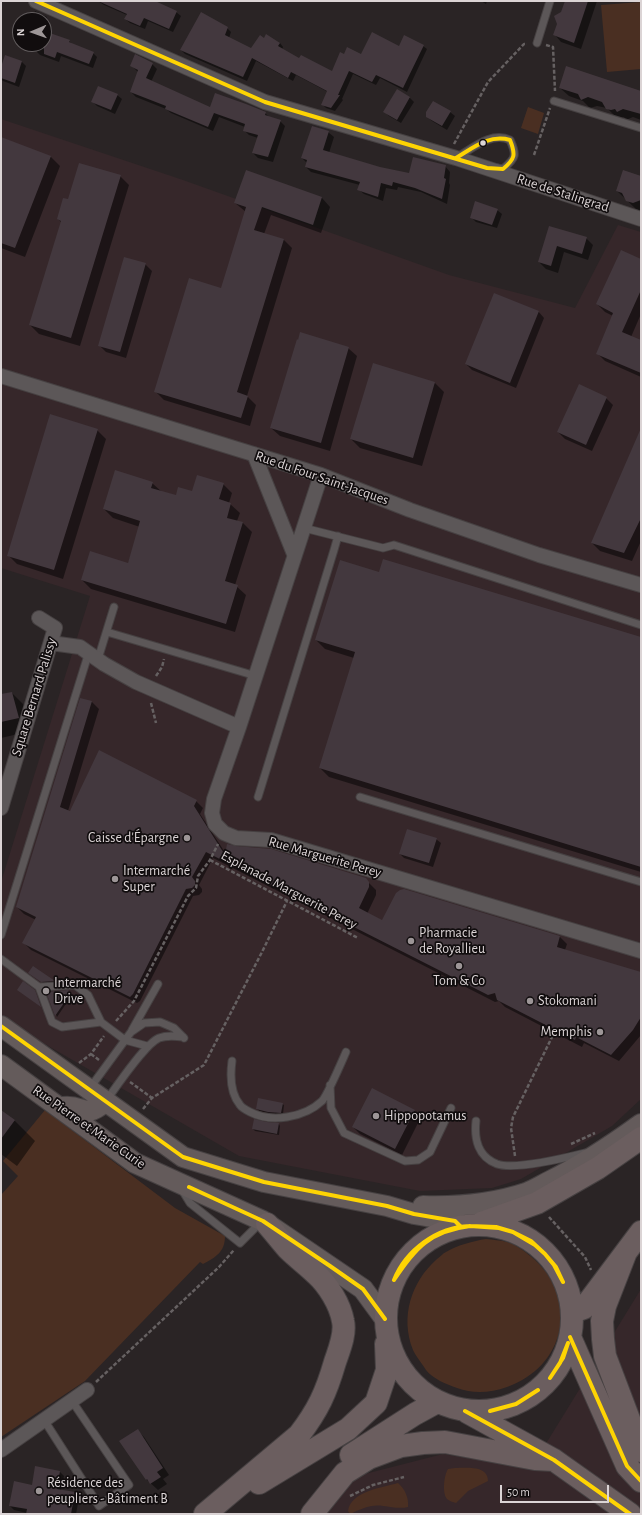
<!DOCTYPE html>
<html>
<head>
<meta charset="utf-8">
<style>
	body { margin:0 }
	#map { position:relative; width:642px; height:1515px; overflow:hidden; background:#2a2425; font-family:"Alegreya Sans",sans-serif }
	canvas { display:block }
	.frame { position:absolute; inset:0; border:2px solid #dbd4d5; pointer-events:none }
	.north { position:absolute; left:12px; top:12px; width:40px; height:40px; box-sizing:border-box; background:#110d0e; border:1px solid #625d5e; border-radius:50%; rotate:268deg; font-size:11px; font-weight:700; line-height:16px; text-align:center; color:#dbd4d5 }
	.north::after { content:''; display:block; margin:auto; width:14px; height:18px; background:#9d9697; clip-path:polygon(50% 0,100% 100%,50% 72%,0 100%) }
	.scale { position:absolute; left:500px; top:1485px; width:109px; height:18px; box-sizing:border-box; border:2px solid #dbd4d5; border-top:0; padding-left:5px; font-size:12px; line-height:14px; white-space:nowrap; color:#dbd4d5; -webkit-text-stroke:3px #110d0e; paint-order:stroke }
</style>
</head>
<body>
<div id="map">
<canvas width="642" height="1515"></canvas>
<div class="frame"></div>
<div class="north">N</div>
<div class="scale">50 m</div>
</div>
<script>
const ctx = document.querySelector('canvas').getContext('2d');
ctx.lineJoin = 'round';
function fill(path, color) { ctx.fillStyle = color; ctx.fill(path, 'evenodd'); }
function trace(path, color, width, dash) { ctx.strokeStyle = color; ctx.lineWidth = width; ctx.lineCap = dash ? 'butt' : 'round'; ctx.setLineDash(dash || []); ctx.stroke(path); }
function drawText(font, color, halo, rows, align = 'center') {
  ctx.font = font + ' "Alegreya Sans",sans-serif'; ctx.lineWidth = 3.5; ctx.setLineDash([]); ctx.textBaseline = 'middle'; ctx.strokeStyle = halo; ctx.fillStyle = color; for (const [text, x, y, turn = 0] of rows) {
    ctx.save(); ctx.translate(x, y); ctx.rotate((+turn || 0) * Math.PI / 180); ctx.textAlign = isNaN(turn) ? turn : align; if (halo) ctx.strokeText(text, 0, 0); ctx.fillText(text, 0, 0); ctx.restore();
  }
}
fill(new Path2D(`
	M1,119L183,180L449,275L575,308L618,225L641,232V1099L612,1126L521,1179L492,1188L420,1191L239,1156L24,1032L1,1016V882L90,596L1,568Z
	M641,1289V1514H321L357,1476L443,1454L531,1468Z`), '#36272a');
fill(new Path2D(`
	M641,2V69L607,72L601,5Z
	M528,107L544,113L538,134L521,128Z
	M45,1110L175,1208L225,1236C225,1252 216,1257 203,1264L200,1262L85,1381L1,1437V1195L18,1176L3,1161Z
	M486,1239C493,1240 500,1240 507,1242C517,1245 527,1253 535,1260C580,1302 564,1367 507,1387C490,1393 473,1394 457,1388C446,1384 433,1379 426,1370C422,1363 416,1357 413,1350C400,1317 411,1282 437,1259C440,1257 443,1253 446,1252C458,1245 473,1241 486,1239Z
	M455,1468C466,1468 488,1465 488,1481L468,1491L456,1503C453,1502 449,1501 447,1499C442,1493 444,1475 448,1469Z
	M398,1483C405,1489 409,1498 408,1507C400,1509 392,1507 383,1506C371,1504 361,1509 350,1514L348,1511C351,1491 381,1488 398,1483Z`), '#4a2f22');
fill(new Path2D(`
	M98,1H153L176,12L181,16L173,32L148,21L145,29L130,23L125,19L127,15L104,5Z
	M481,1H487L486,4Z
	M566,1H597L581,49L561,42L555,35Z
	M35,11L47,17L44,23V20H31Z
	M227,28L231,32L229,38L251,50L280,43L283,47L282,50L299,60L332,73L344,55H362L399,47L423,46L427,49L407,92L380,78L376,85L353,74L342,99L343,100L335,111L326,108L322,104L328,92L296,75L293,81L256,61L247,81L185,54L181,50Z
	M44,32L69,41L74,46L93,53L97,57L93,68L61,56L59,62L40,55L36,51L38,44H44Z
	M6,56L22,62L26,66L19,87L3,81L1,79V70Z
	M152,64L157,69L151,82L210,108L265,113L269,117L280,121L285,126L273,162L258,158L253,153L258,138L249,135L244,130L245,127L219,117L213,131L171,113L166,109L136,97L131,92L138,72L132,66Z
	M560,88L641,92V120L633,117L626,120L624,117L620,119L616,117L607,108L597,106L590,108L583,101L569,96Z
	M397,90L410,98L414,102L401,123L389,116L384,111Z
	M117,95L122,99L115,114L97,106L93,102Z
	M450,112L455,116L447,130L432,121L427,117Z
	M328,132L334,137L329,153L380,168L409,174L445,166L450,172L449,183L450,185L447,204L421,192L398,187L397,190L386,188L383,201L364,194L358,189L360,185L311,172L306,167L307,163L302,158Z
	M1,138L51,157L60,166L25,257L1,248Z
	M246,171L322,198L330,207L321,233L271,215L264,234L284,240L292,248L247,396L256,405L250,426L164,400L155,391L222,289L246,212L235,203Z
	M120,176L129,185L80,346L39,334L30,325L62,223L58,219L68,201Z
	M641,177V211L636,209L617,191Z
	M497,210L502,214L497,228L476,222L471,217Z
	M550,227L586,238L593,245L588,260L564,252L558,273L546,269L539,262Z
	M641,260V314L631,337L641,341V377L605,361L597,353L613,316L605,312L597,304Z
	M145,264L152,271L126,358L106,352L99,345Z
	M538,311L544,318L516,388L472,370L466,364Z
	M348,348L357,356L330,451L280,436L271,428Z
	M435,383L444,392L422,466L360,448L351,439Z
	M606,398L613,405L592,451L565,439L558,432Z
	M97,430L106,439L63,579L17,564L8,555Z
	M641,431V541L632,561L600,551L592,543Z
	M152,483L162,492L177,496L223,484L232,493L229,503L240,513L237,521L243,523L252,532L235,585L246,595L235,632L91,589L82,580L128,564L140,527L113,518L104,509Z
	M380,573L641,638V872L329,777L320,768L354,658L325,649L316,640Z
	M12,693L25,706L31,731L1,738V695Z
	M81,699L92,702L99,709L68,811L196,801L203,808L200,814L226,854L365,879L376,890V895L367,914L383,922L404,890L560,937L567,944L565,950L641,973V1035L619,1061L584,1043L582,1047L505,1007L499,1001L495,1002L213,858L199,885L202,889V892L199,895L193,896L140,1001L137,1003L31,950L24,943L36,920L24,914L17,907Z
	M436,839L441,843L433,867L404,858L400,854Z
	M33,967L54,982L55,983H43L32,975Z
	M47,993L70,994L72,995L57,1017Z
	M282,1104L284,1105L283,1114H271L259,1111L257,1109Z
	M1,1111L14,1120L35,1141L17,1166L1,1154Z
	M414,1111L421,1117L402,1155L360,1134L353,1127Z
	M279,1124L280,1126L279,1135L255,1131L253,1129Z
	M137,1430L144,1437L169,1475L163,1479L167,1484L158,1490L146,1479Z
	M60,1472L64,1476L61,1491L74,1493L79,1498L76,1514H27V1513L14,1510L10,1506L33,1486Z`), '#0007');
fill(new Path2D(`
	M98,1H155L177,11L169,29L144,18L140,26L124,19L127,14Z
	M565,1H588L574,43L553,35L557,24L554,16L561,12Z
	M201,12L228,27L225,35L251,48L260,35L264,38L266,34L280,43L278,46L299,58L301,55L332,71L340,52L344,54L347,47L361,54L372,32L399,46L404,35L424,45L403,88L376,75L372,82L349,71L338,95H340L331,108L321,105L327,91L291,72L288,78L252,58L243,77L180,50Z
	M44,31L70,40L69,42L94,52L89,64L57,52L55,58L44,54Z
	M135,54L153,63L146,78L210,107L215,93L246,104L266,112L265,115L281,120L268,157L252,153L258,135L243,131L245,124L214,113L208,127L165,109L166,106L130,92L138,70L130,66Z
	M5,55L22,61L15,83L1,78V67Z
	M566,66L641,91V114L623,109L617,112L615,109L611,110L606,109L602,102L588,97L581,100L578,94L559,88Z
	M98,86L118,94L111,110L91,102Z
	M397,89L410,97L397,120L383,112Z
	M433,101L451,111L442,126L426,117V112Z
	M312,126L329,131L323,150L380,167L409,173L413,157L446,165L444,178L446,179L442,199L415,188L393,182L392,186L381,183L378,197L357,190L360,182L305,167L307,160L301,158Z
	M1,137L51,156L15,248L1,243Z
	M79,163L121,175L71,338L29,325L61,221L57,219L63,198L68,199Z
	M246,170L322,197L313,225L262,207L254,230L284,239L237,392L248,396L241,418L154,392L189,278L221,288L246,207L234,203Z
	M623,170L641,176V200L633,203L626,201L622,193L616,191Z
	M475,201L498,209L492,225L470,218Z
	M549,226L587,237L582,254L557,246L551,266L538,262Z
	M621,250L641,259V290L622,332L641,340V373L596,354L613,313L596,304Z
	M124,257L146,263L120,352L98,346Z
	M494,293L539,311L510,383L465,364Z
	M300,332L349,347L321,443L270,428L297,339L298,340Z
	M373,363L435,382L413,458L350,439Z
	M579,384L607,397L586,445L557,432Z
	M50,414L98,429L54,570L7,556Z
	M641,428V518L624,553L591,543Z
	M115,470L153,482L151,488L176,495L178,487L192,491L197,475L224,483L219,499L231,503L227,518L243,522L225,581L238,585L226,624L81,580L90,551L128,563L140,521L103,509Z
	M383,559L641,637V867L319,768L355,652L315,640L340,560L379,572Z
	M12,692L19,718L1,722V694Z
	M80,698L92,701L60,807L70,811L99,750L197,800L194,806L225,855L227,844L236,846L271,849L366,878L369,882V887L359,908L382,920L396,893L400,890L404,889L560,936L557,947L641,972V1017L633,1030L611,1055L576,1037L575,1040L497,1000L495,993L488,995L206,852L192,877L195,881V885L192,888L186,889L133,994L130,997L22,943L36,917L16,907Z
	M407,829L437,838L429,863L399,854Z
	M33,966L55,981L41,982L28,973Z
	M23,981L35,990L41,1007L17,990Z
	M68,990L71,993L55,1016L46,992Z
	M372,1088L415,1110L395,1149L352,1127Z
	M258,1098L283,1103L281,1113L268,1112L256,1109Z
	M1,1110L15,1120L1,1139Z
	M254,1119L267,1122L279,1123L277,1134L252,1129Z
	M138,1429L163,1468L157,1472L161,1477L150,1484L147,1479L146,1480L119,1441Z
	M35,1466L60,1471L57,1489L75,1492L71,1514H26L27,1509L9,1506L14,1481L32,1485Z`), '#43383e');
const service = new Path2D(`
	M537,43L550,1
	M554,101L641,128
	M456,158C472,149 491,131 510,140C517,155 516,158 503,169L497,168
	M304,528L383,548L394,545L641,625
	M107,632L256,676
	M98,659L114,607
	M258,797L334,550L338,536
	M360,797L641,882
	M1,935L89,652
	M1,959L39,987L52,1022L62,1027L101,1022L125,1040L147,1046
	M39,987L75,985L88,995L101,1022
	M132,1030L158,984
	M232,1061C230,1076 230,1093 240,1105C242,1108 246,1110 250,1112C271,1123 304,1118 322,1101C327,1096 342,1061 346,1052
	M330,1085L331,1108L344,1133L405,1161L418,1160L430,1152L451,1108
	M90,1088L131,1032L144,1023L160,1022L174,1028L184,1038
	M106,1101C116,1087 145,1044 159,1038C167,1035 175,1036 183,1037
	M476,1121C474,1139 478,1157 497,1164C515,1170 565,1158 585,1153
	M182,1190L190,1203L240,1243L261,1222
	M44,1420L99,1506L129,1485L72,1401`);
const minor = new Path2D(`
	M36,1L265,102L456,158L641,219
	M1,376L321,475L410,510L539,555L641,585
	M254,454L294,554
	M321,475L239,727L214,799L212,813L215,824L224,833L236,838L271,840L641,951
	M51,643L80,647L104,664L136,682L239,727
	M1,808L55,628L39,618
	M1,1450L87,1390`);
const secondary = new Path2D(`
	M1,1026L183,1157L264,1182L387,1206L414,1214L455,1221L460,1226
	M1,1065L135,1163L263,1221L363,1289L385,1319
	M63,1107C84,1104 83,1121 106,1101
	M423,1206C457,1207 493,1204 526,1193C534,1190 542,1185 550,1181C582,1165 612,1145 641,1124`);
const primary = new Path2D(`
	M481,1223L537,1203L598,1168L641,1138
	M386 1318a93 93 0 1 1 186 0a93 93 0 1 1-186 0Z
	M626,1252L605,1306L602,1321L603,1339L605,1356L641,1451
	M573,1312L584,1308L641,1232
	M570,1337L627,1466L641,1481
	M467,1412L554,1460L630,1514
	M351,1455L415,1414L437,1402
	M259,1483L348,1429L376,1403L387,1370L386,1344
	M205,1514L299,1435C318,1410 326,1393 335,1362C339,1350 346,1334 343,1321C340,1304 328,1285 316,1274C307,1265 297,1258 288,1249C281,1241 274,1232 267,1224
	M312,1514L345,1473L369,1458L401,1446L423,1443L445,1442L535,1459L554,1460`);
trace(service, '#464142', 9);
trace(minor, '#464142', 16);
trace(secondary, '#464142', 22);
trace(primary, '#464142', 24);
trace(new Path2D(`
	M546,45L553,47L555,91
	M454,144L488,82L524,44H527
	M534,155L550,108
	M156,676L162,667L164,659
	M151,703L156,723
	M210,860L358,938
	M116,1021L134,1001L188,896L196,888L198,876L210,860L218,844
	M91,1054L99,1060
	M79,1063L91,1054L104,1036
	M130,1082L152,1098
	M143,1109L152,1098L204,1065L262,952L287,901
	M571,1144L595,1133
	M515,1156L511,1128L513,1117L552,1037
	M549,1217L585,1257L591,1270
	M96,1382L219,1267L234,1250
	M350,1496L373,1485L404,1477`), '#666162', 2.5, [4, 2]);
trace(service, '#5c5758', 7);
trace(minor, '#5c5758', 14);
trace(secondary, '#645b5b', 20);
trace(primary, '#6b5e5f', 22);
trace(new Path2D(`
	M36,1L265,102L487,168L503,169C515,159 516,155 510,140C489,134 473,148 456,158
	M1,1026L183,1157L264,1182L387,1206L414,1214L455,1221L460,1226
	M189,1187L263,1221L330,1266L363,1289L385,1319
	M470,1226L496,1227L513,1232
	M470,1226L499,1228L513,1232
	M513,1232L531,1241L545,1254
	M513,1232L535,1245L545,1254
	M545,1254L556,1267L563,1282
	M545,1254L554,1265L563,1282
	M394,1280C406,1250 437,1227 470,1226
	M394,1280C415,1248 430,1231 470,1226
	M570,1337L627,1466L641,1481
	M550,1378L560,1363L568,1343
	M550,1378L563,1358L568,1343
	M465,1411L554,1460L630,1514
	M490,1411L516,1404L538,1390
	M490,1411L516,1404L538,1390`), '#fed403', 4);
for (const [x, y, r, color] of [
	[483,143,3.5,"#dbd4d5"],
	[187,838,4,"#9d9697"],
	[115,879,4,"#9d9697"],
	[411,941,4,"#9d9697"],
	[459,966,4,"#9d9697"],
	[46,991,4,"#9d9697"],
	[530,1001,4,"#9d9697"],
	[600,1032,4,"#9d9697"],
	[376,1116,4,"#9d9697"],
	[39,1491,4,"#9d9697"]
]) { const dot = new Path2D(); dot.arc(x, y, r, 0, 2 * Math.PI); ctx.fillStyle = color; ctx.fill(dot); trace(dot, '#110d0e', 1.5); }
drawText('14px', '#dbd4d5', '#110d0e', [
	["Rue de Stalingrad",563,193,18],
	["Rue du Four Saint-Jacques",322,478,19],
	["Square Bernard Palissy",34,697,-73],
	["Rue Marguerite Perey",325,857,16],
	["Esplanade Marguerite Perey",289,890,28],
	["Rue Pierre et Marie Curie",89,1127,35]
]);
drawText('14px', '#dbd4d5', '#110d0e', [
	["Caisse d'Épargne",179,838,"right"],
	["Intermarché",123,871],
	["Super",123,887],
	["Pharmacie",419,933],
	["de Royallieu",419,949],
	["Tom & Co",459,981,"center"],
	["Intermarché",54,983],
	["Drive",54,999],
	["Stokomani",538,1001],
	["Memphis",592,1032,"right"],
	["Hippopotamus",384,1116],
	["Résidence des",47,1483],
	["peupliers - Bâtiment B",47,1499]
], 'left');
</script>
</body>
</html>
